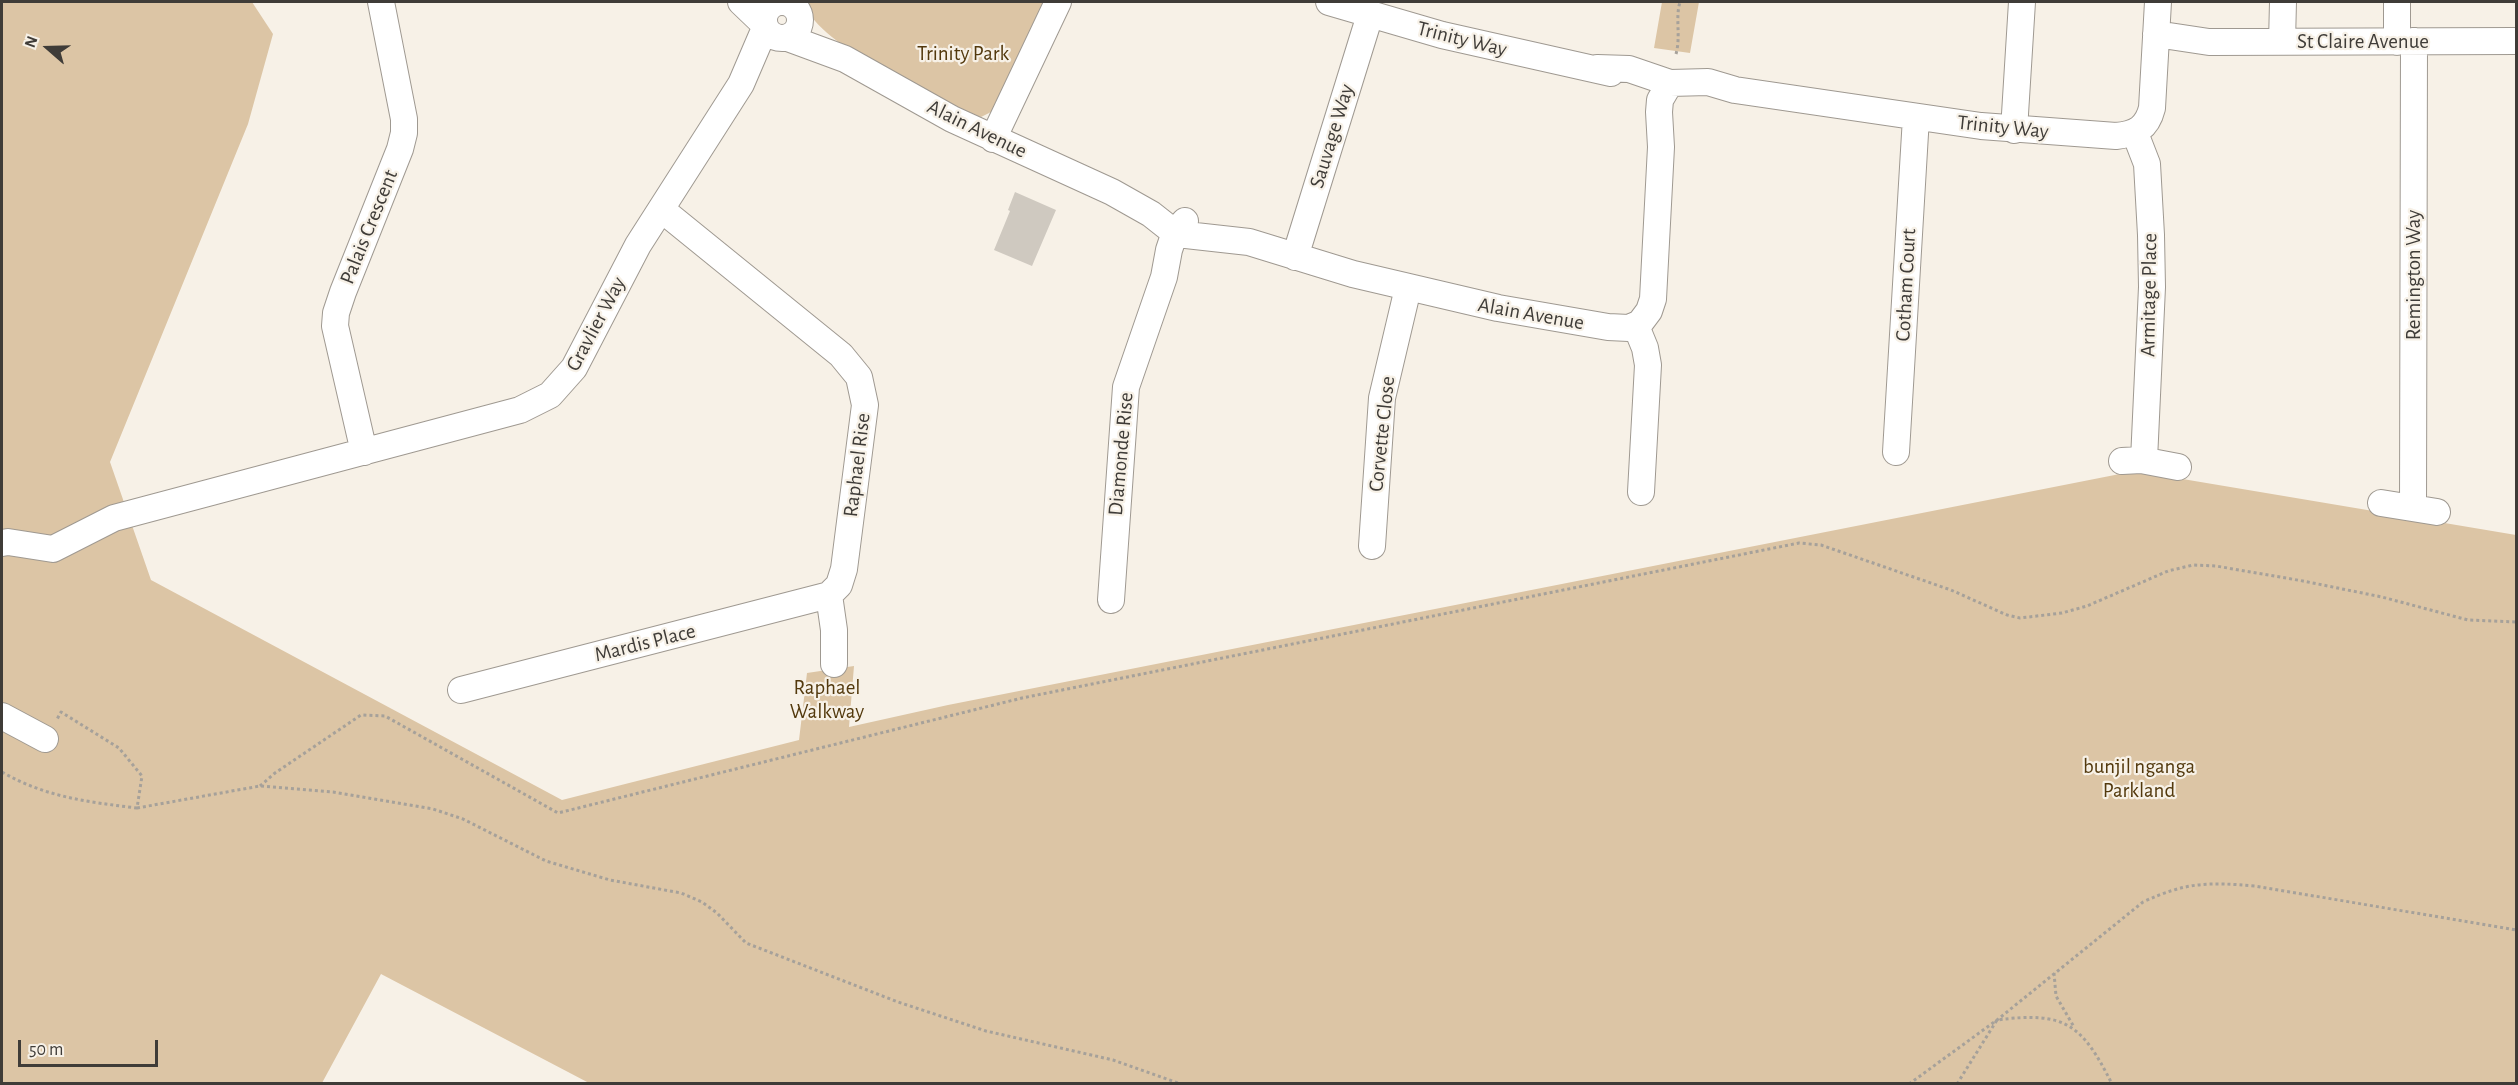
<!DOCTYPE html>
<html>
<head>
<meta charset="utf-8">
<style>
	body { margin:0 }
	#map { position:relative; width:2518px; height:1085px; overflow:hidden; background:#f7f1e7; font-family:"Alegreya Sans",sans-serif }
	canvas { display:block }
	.frame { position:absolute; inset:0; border:3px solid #3f3c38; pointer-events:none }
	.north { position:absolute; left:18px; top:18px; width:60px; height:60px; -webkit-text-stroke:4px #f7f1e7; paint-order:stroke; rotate:290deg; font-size:16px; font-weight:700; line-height:24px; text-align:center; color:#3f3c38 }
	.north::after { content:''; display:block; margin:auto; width:21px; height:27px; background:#3f3c38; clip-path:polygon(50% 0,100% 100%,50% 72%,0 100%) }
	.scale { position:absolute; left:18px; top:1040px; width:140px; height:27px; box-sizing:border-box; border:3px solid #3f3c38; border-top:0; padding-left:8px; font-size:18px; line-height:21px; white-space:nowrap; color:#3f3c38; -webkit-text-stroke:4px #f7f1e7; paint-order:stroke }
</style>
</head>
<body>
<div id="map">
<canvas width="2518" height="1085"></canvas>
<div class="frame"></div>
<div class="north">N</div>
<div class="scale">50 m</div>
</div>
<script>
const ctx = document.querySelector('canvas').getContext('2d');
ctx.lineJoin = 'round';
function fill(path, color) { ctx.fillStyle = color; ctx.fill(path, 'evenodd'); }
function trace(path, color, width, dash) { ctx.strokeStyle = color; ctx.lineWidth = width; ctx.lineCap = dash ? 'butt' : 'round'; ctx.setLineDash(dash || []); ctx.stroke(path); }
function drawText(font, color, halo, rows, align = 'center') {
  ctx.font = font + ' "Alegreya Sans",sans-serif'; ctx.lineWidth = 4.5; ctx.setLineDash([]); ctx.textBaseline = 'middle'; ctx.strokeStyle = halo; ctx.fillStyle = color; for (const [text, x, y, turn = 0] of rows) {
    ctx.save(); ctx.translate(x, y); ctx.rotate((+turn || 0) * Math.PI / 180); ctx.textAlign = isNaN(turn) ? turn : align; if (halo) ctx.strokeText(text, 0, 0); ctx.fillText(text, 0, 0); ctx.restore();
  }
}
fill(new Path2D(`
	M2,2H252L273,34L248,124L110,462L151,580L562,800L799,740L807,673L854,666L849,727L948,705L2135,471L2516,535V1083H589L381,974L322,1083L2,1084Z
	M807,2H1047L993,111L981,117L973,115C942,100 803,38 807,2Z
	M1662,2H1699L1690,53L1654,48Z`), '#dcc5a5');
fill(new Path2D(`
	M1015,192L1056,210L1032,266L994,250L1010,211L1008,210Z`), '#cfc9c0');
const minor = new Path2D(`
	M764 20a18 18 0 1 1 36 0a18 18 0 1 1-36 0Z
	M741,2L764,24
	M1329,2L1442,35L1611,73
	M2156,34L2209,42L2516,41
	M788,38L845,59L952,119L1112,192L1151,214L1170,229L1186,235L1249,242L1353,274L1498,308L1608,327L1629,328L1640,323L1649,311L1653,299L1661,147L1659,112L1660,100L1670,83
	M2282,42L2283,2
	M2397,42V2
	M1597,68L1629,69L1670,83L1708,82L1735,90L1981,126L2116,136C2136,134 2147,128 2152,108L2158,2
	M2014,130L2022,2
	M2135,133L2147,164L2151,235L2152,287L2144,460
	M993,139L1058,2
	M661,209L841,355L859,377L865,405L844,569L839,585L829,595L834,630V664
	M1295,257L1370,15
	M1636,326L1645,348L1648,365L1641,492
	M364,452L335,326L336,313L343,292L400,149L404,133V119L381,2
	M1896,452L1916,117
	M2122,461L2141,460L2178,467
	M2381,503L2437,512
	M2413,508L2414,41
	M2,543L8,542L53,549L114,518L520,410L550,395L574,368L638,245L741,84L765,28
	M1372,546L1382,398L1408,288
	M1111,600L1126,387L1164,277L1169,250L1175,232L1185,221
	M461,690L829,595
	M2,716L45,739`);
trace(minor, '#9f9991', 28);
trace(new Path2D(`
	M1676,54C1681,36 1675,18 1680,2
	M2,772C45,797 88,802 137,808L142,776L119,748L61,712L56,721
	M260,786L275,773L361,715L385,716L558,813L1022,698L1799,543L1821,545L1951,590L2007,615L2020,618L2062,613L2087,606L2168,571L2193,565L2216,566L2303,581L2382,597L2468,620L2516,622
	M137,808L260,786L333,792L433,809L463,819L546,861L610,880L681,893L702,902L717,913L746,943L898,1002L986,1031L1113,1060L1181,1084
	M2054,973L2056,996L2074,1027
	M1909,1084L1997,1020L2143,902C2186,882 2208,882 2255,886L2516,930
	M1957,1084L1997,1020C2065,1011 2082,1024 2112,1084`), '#a6a19a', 3, [3, 3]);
trace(minor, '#fff', 26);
drawText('21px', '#3f3c38', '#f7f1e7', [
	["Trinity Way",1462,39,14],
	["St Claire Avenue",2363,42],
	["Trinity Way",2003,127,6],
	["Alain Avenue",977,129,26],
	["Sauvage Way",1332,136,-73],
	["Palais Crescent",369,227,-68],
	["Remington Way",2414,275,-90],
	["Cotham Court",1906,285,-87],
	["Armitage Place",2149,295,-89],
	["Alain Avenue",1531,314,10],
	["Gravlier Way",596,324,-62],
	["Corvette Close",1382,434,-84],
	["Diamonde Rise",1121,454,-85],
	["Raphael Rise",857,465,-83],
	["Mardis Place",645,643,-14]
]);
drawText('21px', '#53390d', '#f7f1e7', [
	["Trinity Park",963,54],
	["Raphael",827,688],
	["Walkway",827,712],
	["bunjil nganga",2139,767],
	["Parkland",2139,791]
]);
</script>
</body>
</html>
